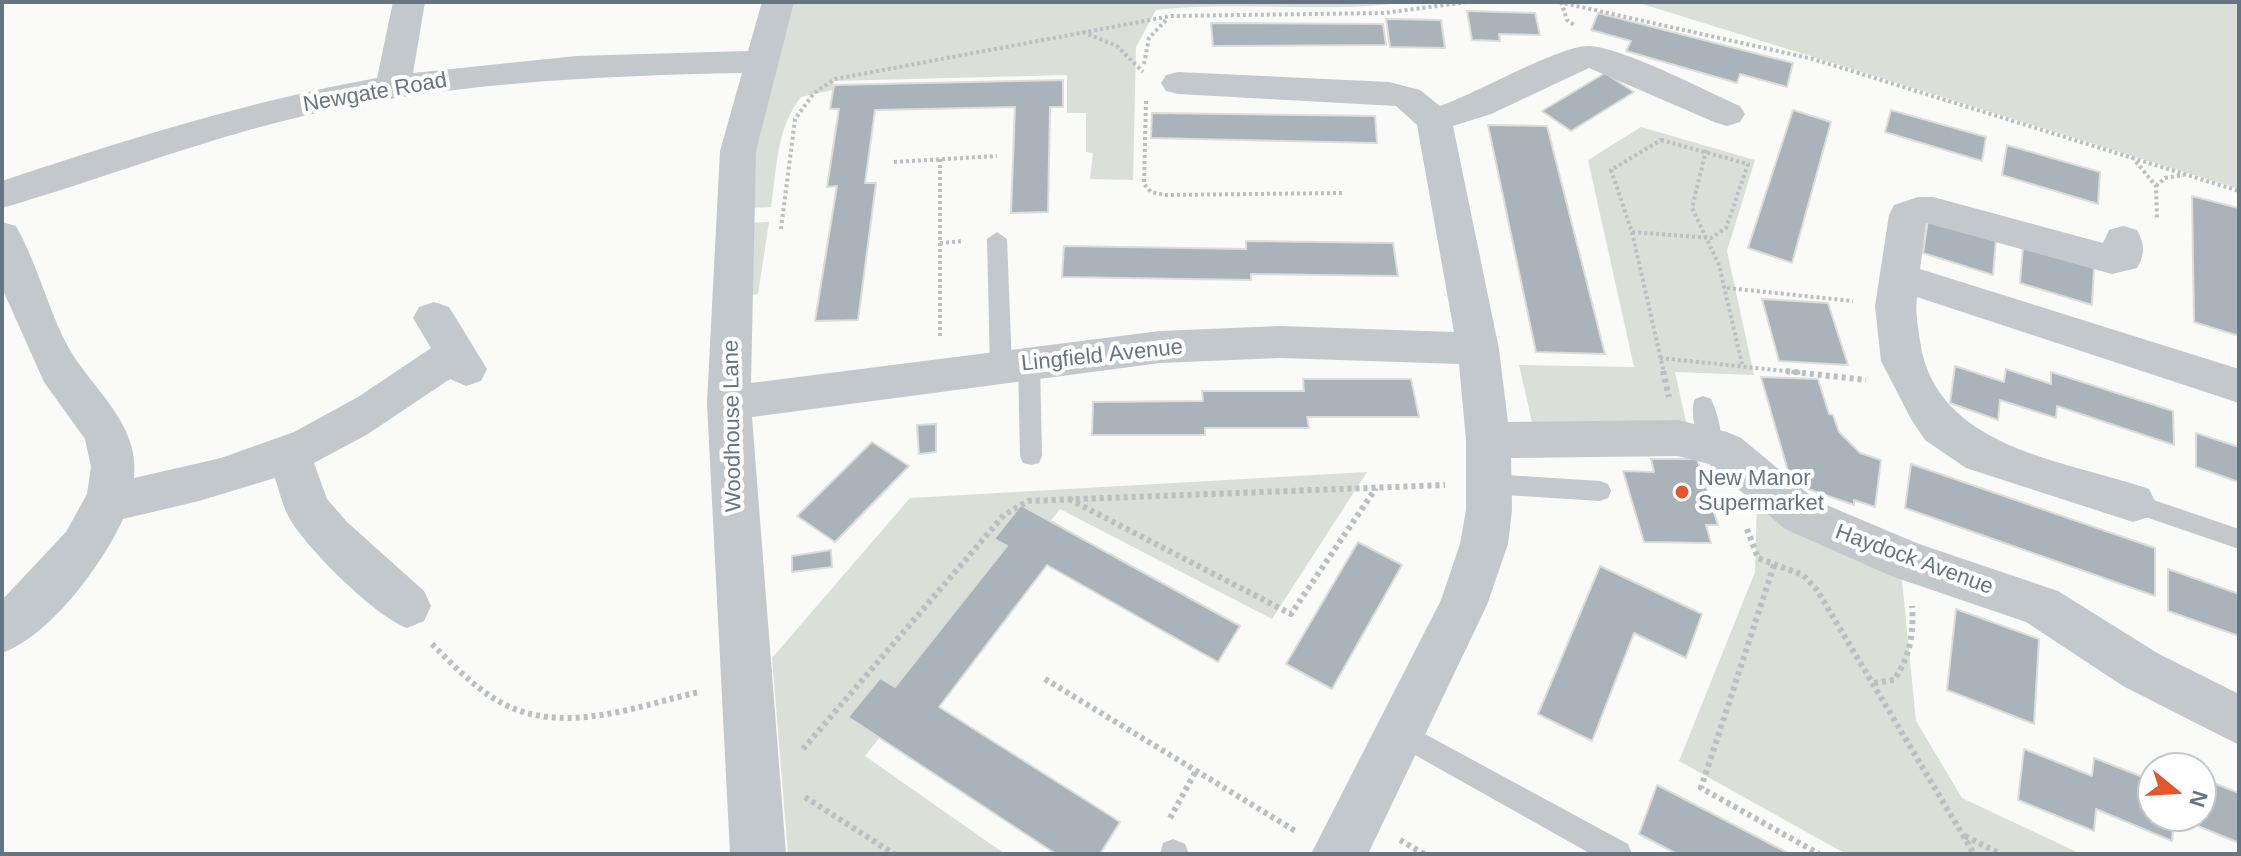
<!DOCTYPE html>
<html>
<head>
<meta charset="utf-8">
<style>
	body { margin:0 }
	#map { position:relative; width:2241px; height:856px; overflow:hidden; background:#fafaf8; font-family:Arial,sans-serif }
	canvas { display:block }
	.frame { position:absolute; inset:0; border:4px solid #657683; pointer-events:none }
	.north { position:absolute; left:2137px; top:752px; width:80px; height:80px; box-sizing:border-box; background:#fff; border:2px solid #c1c8cd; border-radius:50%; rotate:108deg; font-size:22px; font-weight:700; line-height:32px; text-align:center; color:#657683 }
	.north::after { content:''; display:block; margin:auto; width:28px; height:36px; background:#e4572e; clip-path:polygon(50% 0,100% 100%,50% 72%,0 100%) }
</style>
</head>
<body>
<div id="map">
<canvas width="2241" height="856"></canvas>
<div class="frame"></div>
<div class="north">N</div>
</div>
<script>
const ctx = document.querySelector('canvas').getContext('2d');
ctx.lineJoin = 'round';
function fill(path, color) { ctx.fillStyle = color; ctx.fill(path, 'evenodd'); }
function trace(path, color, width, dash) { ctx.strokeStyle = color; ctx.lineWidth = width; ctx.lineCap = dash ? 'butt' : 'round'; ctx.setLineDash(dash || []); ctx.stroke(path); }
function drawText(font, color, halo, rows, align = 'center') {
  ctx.font = font + ' Arial,sans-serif'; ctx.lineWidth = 8; ctx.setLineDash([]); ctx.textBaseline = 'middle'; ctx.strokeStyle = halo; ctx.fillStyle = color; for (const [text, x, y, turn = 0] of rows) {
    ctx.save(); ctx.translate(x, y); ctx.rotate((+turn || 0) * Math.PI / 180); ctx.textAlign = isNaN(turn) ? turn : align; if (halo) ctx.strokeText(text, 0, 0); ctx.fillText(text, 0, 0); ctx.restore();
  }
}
fill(new Path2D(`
	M790,2H1407C1324,14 1237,0 1156,10L1136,47L1133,180L1090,179L1093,153L1086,152V113H1067V75L834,81L833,90L801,97C776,129 777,168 771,207L749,208L760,110Z
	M1636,2H2239V189Z
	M1641,127L1755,160L1727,251L1754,375L1675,372L1687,426L1532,422L1519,365L1634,367L1588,160Z
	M769,222L758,294L745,296L747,223Z
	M1367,472L1272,619L1060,509L865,756L1005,854H788L772,658L910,498Z
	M1757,499L1901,571L1916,721L1962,798L2081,854H1846L1679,761L1755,572Z`), '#dadfd7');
const building = new Path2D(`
	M1467,11L1535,13L1540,35L1499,34L1500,41L1472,40Z
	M1598,13L1793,63L1787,87L1740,74L1737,83L1626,51L1631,41L1591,30Z
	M1386,19L1441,20L1445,48L1390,47Z
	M1211,23L1383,24L1386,45L1213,46Z
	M1605,73L1634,92L1571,131L1542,111Z
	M1063,80V107H1050L1048,212L1011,213L1015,107L875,110L865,183H876L858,320L815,321L837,186L827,187L839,109H830L834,85Z
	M1793,110L1831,122L1792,263L1748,248Z
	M1891,110L1986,137L1982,161L1885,132Z
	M1152,113L1375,116L1377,143L1151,138Z
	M1488,125L1547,126L1605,354L1536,352Z
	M2007,145L2100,172L2098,204L2002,175Z
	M2192,196L2238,208L2239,336L2194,322Z
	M1928,219L1996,239L1993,275L1923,253Z
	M1246,241L1393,243L1398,276L1251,274V280L1062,277L1064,246L1246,249Z
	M2023,247L2094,268L2092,305L2020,283Z
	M1762,299L1828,303L1848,365L1779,361Z
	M1955,366L2004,382L2006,369L2051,384V372L2173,411L2174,445L2057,406L2056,418L2000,400L1998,420L1950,403Z
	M1761,377L1818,379L1829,414L1833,415L1839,432L1860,453L1881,460L1875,507L1854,500V505L1808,489V481L1799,480L1796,472L1788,471Z
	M1303,379H1411L1419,417H1307L1309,428H1205V435H1092L1093,402L1203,401L1202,391H1304Z
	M936,424V452L919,454L917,425Z
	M2196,433L2239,447V482L2196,467Z
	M872,442L909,466L835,542L797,516Z
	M1651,459H1697L1718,525H1706L1711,543L1644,542L1623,471L1654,472Z
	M1911,464L2155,548V596L1905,508Z
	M1021,505L1240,626L1218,662L1047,565L939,707L1120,822L1100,854H1056L848,717L880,678L895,687L1007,546L994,539Z
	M1358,542L1402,565L1332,689L1286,664Z
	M831,550L832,567L792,572V556Z
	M1600,566L1702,614L1686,658L1634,633L1592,741L1538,714Z
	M2168,569L2239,594V636L2168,611Z
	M1956,609L2039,639L2034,724L1947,690Z
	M2024,749L2092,776L2094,758L2153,781V816H2201V778L2239,793V843L2174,816L2172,841L2096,809L2094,831L2018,800Z
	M1657,785L1790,854H1677L1639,834Z`);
fill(building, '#aab3b9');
trace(building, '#dcdcda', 2);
trace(new Path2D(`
	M1559,2L1813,59L2239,191
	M1561,2L1567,20L1574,25
	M1083,32L1117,46L1143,72
	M1144,64L1149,38L1167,19
	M1146,101L1144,184L1151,192L1165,195L1343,193
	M1661,140L1748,164L1726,228L1711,238L1632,232L1611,170Z
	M1706,150L1692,208L1719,265L1742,364
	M2132,157L2156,186L2157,219
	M940,159V337
	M894,162L997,156
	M2156,186L2165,178L2184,175
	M781,229L795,119L814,93L835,79L1171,16L1384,13L1467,2
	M1632,232L1664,373
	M940,243L964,241
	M1727,288L1853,301
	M1660,358L1804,373`), '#bbbfc2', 4, [3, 3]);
trace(new Path2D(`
	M1663,371L1669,397
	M1786,371L1866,380
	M1069,499L1291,614L1376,488
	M1747,529L1758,558L1803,575L1817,590L1974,854
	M1774,565L1701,788L1819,854
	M432,644C456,668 483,697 515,709C574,732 641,705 699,692
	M1045,679L1297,832
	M1874,683L1894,680C1910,656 1914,634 1912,606
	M803,749L1004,515L1028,501L1445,485
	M805,797L894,854
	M1170,818L1197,769
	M1965,836L2001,854
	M1400,840L1424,854`), '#bbbfc2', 6, [4, 4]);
fill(new Path2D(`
	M997,232L1007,239L1012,368L1008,374L1001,376L994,374L990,368L987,239Z
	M1029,355L1036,357L1040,363L1042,456L1039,463L1031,465L1023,463L1020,456L1018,363L1022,357Z
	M1703,396L1711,399C1717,411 1725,439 1719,451L1711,454L1703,451C1697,439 1689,411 1695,399Z
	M1490,474L1600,481L1608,484L1611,491L1608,498L1600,501L1490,494L1482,491L1479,484L1482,477Z
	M2133,493L2239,529V549L2125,510L2122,503L2125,496Z
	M1399,720L1628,844L1632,854H1591L1390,741L1386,732L1390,723Z
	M1173,839L1185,844L1189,854H1160L1163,843Z`), '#c3c8cc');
fill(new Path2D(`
	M393,2H425L413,73L576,56L748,51L762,2H794L756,151L751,383L1160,331L1280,326L1454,332L1417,125L1396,106L1178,94L1166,91L1161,83L1166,75L1178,72L1389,82L1420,90L1440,106C1476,94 1560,45 1589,46C1624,48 1704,90 1740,106L1745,114L1740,122L1727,126L1714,122L1589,68L1491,114L1453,126L1499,349L1508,422L1678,420L1727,432L1741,438L1817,501L1919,544L2058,591L2159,654L2239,694V745L2123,686L2026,622L1891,576L1785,529L1709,464L1678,456L1511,458L1512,510L1508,544L1487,605L1368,854H1311L1441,600L1460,544L1466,510V440L1459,364L1280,358L1160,363L752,417L786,854H730L707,403L720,151L742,73C590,76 439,83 291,119C193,143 99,180 2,208V181C125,140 249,101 377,78Z
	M1918,197H1933L2103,243L2109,230L2123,226L2137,230C2145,244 2145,255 2137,268L2112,274L1926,223L1920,269L2239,369V403L1917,297C1915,312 1918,326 1920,341C1935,449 2065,460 2149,489L2156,503L2149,517L2133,522L1966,468L1925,440L1911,419L1881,361L1875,306L1889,215L1894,205Z
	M2,222L16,226C36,261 46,302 64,339C86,385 141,421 134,478L221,458L294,432L358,397L431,348L413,318L419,307L434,302L449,307L487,369L481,381L466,386L450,379L368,434L314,463L327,499L347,522L424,591L431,606L424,621L407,628C375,616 313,554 293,524C284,511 280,494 275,478L199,501L123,519C102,565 51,635 2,653V600L66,532L87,494L91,467L85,439L44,382L2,288Z`), '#c3c8cc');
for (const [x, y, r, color] of [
	[1682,492,8,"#e4572e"]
]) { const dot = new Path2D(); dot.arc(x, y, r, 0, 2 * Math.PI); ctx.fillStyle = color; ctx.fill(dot); trace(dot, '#fff', 3); }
drawText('22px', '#657683', '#fff', [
	["Newgate Road",375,93,-10],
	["Lingfield Avenue",1102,356,-6],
	["Woodhouse Lane",733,426,-91],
	["Haydock Avenue",1914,560,20]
]);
drawText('22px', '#657683', '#fff', [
	["New Manor",1698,479],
	["Supermarket",1698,504]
], 'left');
</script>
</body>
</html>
